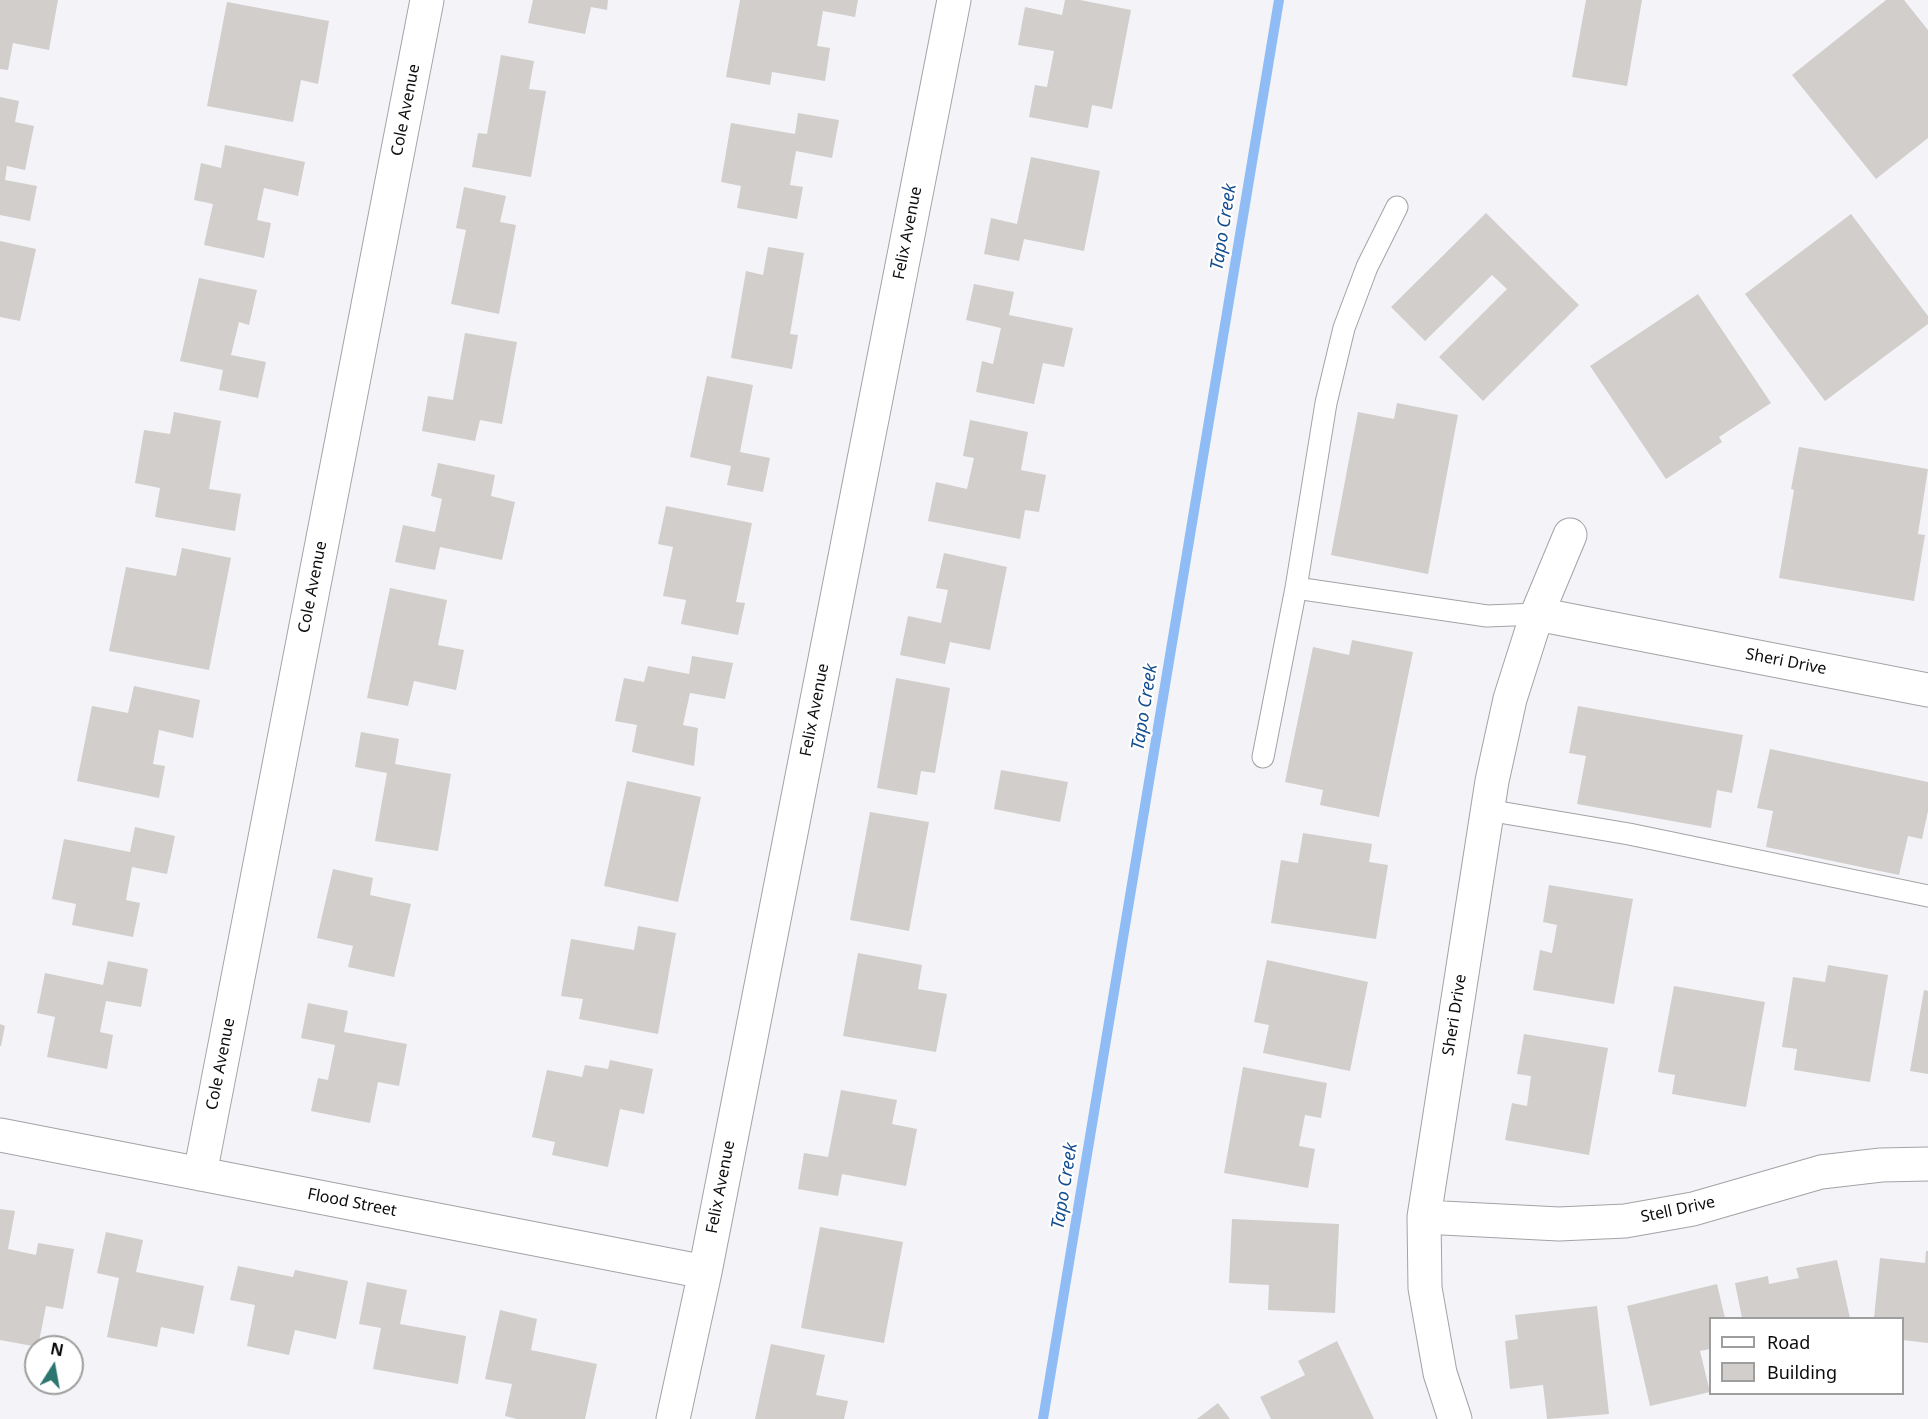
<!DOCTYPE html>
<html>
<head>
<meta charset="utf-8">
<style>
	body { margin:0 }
	#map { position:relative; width:1928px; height:1419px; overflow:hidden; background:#f4f4f8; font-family:"Noto Sans",sans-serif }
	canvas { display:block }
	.legend { position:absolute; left:1709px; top:1317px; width:195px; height:78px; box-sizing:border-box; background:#fff; border:2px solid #9e9e9e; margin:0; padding:8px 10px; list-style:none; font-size:18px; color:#0c0c0d }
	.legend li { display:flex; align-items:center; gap:12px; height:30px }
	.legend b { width:30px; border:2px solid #9e9e9e }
	.north { position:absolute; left:24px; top:1335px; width:60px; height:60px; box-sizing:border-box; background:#fff; border:2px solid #9e9e9e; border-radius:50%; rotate:11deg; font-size:16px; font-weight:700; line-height:24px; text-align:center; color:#0c0c0d }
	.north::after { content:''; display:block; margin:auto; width:21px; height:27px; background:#2d7670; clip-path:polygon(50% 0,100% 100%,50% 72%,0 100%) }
</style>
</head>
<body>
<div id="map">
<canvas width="1928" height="1419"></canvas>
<ul class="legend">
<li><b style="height:8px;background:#fff"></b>Road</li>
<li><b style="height:16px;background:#d1cecb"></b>Building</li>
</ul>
<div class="north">N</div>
</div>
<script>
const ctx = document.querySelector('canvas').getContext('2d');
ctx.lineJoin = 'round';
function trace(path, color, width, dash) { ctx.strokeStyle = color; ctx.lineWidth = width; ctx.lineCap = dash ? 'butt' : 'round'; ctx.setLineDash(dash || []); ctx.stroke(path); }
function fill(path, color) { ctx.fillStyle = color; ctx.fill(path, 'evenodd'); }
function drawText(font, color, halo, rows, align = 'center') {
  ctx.font = font + ' "Noto Sans",sans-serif'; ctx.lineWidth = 4.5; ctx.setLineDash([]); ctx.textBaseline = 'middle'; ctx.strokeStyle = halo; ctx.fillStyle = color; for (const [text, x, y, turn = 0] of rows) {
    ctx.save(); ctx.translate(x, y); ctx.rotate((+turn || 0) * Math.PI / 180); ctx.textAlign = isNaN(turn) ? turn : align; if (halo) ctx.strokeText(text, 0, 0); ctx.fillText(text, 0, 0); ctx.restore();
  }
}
trace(new Path2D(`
	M1043,1419L1279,0`), '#90bcf5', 10);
fill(new Path2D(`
	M0,0H58L49,50L13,43L8,70L0,69Z
	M533,0H608L607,10L591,7L585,34L528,23Z
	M740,0H858L855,17L823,11L817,46L830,48L825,81L772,72L770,85L726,77Z
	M1065,0H1080L1131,10L1112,109L1092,105L1088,128L1029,117L1035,85L1047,87L1054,51L1018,45L1025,7L1062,15Z
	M1586,0H1642L1627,86L1572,77Z
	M1886,0H1904L1928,30V138L1876,179L1792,75Z
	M227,2L329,21L318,84L301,80L293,122L207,106Z
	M501,55L534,61L529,89L546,91L531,177L472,167L478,133L487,134Z
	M0,97L19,101L15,122L34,126L25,170L7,166L5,180L37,186L30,221L0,215Z
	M798,113L839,120L832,158L796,151L790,185L803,187L797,219L737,208L741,186L721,182L731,123L795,134Z
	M225,145L305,162L298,196L264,188L257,220L271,223L264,258L204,245L213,204L194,200L201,163L221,168Z
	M1031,157L1100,171L1084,251L1024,239L1019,261L984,254L991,218L1017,224Z
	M464,187L506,196L500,222L516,225L499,314L451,304L466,230L456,228Z
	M1486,213L1579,305L1483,401L1439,357L1507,289L1492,275L1425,341L1391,307Z
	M1851,214L1928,316V324L1825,401L1745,294Z
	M0,241L36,249L20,321L0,317Z
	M768,247L804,253L790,334L798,335L792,369L731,358L746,271L763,275Z
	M199,278L257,290L249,325L239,322L231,355L266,362L258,398L219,390L223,370L180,361Z
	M974,284L1014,292L1009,315L1073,328L1064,367L1043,363L1034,404L976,392L982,361L993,364L1001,328L966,320Z
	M1698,294L1771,403L1719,437L1722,442L1666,479L1590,366Z
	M465,333L517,342L502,424L480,420L475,441L422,431L428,396L453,400Z
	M707,376L753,385L740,452L770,458L763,492L727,485L731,466L690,457Z
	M1397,403L1458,415L1428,574L1331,555L1358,412L1394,419Z
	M174,412L221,421L209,489L241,494L235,531L155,517L160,488L135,483L144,430L170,434Z
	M970,420L1028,432L1021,470L1046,475L1039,512L1025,510L1020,539L928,521L936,482L967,489L974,458L963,456Z
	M1799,447L1928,469L1918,534L1925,535L1914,601L1779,578L1794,490L1791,489Z
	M438,463L495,475L491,496L515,502L502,560L440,547L435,570L395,562L403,525L435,532L442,499L431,496Z
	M666,506L752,523L736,602L745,603L738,635L681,624L686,600L663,596L673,547L658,544Z
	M182,548L231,558L209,670L109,651L126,567L176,576Z
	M944,553L1007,567L990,650L950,642L945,664L900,655L908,616L941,623L948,590L936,588Z
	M390,588L447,600L438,645L464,650L456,690L414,681L408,706L367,698Z
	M1352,640L1413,652L1379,817L1320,805L1323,790L1285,782L1313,647L1349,655Z
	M692,656L733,663L725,699L690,693L683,725L698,728L694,766L632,752L637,725L615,721L624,678L644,682L648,666L689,674Z
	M896,678L950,688L935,773L921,771L917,795L877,788Z
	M134,686L200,700L193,738L159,730L153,764L165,766L159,798L77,781L92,706L128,713Z
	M1578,706L1743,735L1732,793L1717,790L1711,828L1577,804L1586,756L1569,753Z
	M361,732L399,739L395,764L451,774L438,851L375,841L387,773L355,767Z
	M1770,749L1928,782V811L1922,839L1908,836L1899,875L1766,847L1773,811L1757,808Z
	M1001,770L1068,782L1060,822L994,809Z
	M627,781L701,797L678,902L604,886Z
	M870,812L929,822L909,931L850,920Z
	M135,827L175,836L167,874L132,867L126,900L140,903L133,937L72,925L76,904L52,899L64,839L130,852Z
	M1303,833L1372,844L1369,862L1388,865L1376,939L1271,923L1281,860L1298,863Z
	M333,869L373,878L370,895L411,904L394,977L348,967L353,946L317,938Z
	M1549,885L1633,899L1614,1004L1533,990L1540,950L1552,953L1557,925L1543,922Z
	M638,926L676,933L658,1034L579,1019L583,999L561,996L571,939L634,950Z
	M858,953L922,965L918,989L947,994L936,1052L843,1036Z
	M1267,960L1368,982L1350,1071L1263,1053L1269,1025L1254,1022Z
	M108,961L148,969L141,1007L106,1001L100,1032L113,1035L107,1069L47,1057L55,1017L37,1013L45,973L103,985Z
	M1828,965L1888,975L1870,1082L1794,1070L1797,1049L1782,1047L1793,977L1825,982Z
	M1674,986L1765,1002L1746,1107L1672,1094L1675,1075L1658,1072Z
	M1924,990L1928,991V1074L1910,1071Z
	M308,1003L348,1011L344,1032L407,1044L399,1086L378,1082L370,1123L311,1111L318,1078L328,1080L335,1045L301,1038Z
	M0,1024L5,1026L1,1046H0Z
	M1524,1034L1608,1048L1589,1155L1505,1140L1512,1103L1527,1106L1531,1076L1517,1074Z
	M610,1060L653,1069L644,1114L620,1109L608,1167L552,1155L555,1142L532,1137L547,1070L582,1077L585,1065L608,1069Z
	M1243,1067L1327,1083L1321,1118L1305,1115L1299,1146L1315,1149L1308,1188L1224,1173Z
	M841,1090L897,1100L892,1124L917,1129L906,1186L842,1174L838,1196L798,1189L804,1153L828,1157Z
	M0,1209L15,1211L8,1249L36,1255L38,1243L74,1249L63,1309L46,1306L38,1347L0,1340Z
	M1232,1219L1339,1224L1335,1313L1268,1310L1269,1285L1229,1283Z
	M820,1227L903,1242L884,1343L801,1328Z
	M106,1232L143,1240L136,1272L204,1286L194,1334L161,1327L157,1347L107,1337L119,1278L97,1273Z
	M1926,1251H1928V1343L1902,1340V1318H1874L1880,1258L1925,1263Z
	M1837,1260L1850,1318H1742L1735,1283L1768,1276L1769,1284L1799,1278L1796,1268Z
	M238,1266L293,1277L295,1270L348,1281L336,1339L295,1330L289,1355L247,1346L255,1305L230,1300Z
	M367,1282L407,1290L400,1324L466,1336L458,1384L373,1369L381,1328L359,1324Z
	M1717,1284L1725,1318H1710V1349L1700,1351L1710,1392L1650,1406L1627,1306Z
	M1597,1306L1609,1414L1547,1419L1543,1385L1510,1389L1505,1341L1518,1339L1515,1315Z
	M500,1310L537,1319L531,1350L597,1364L585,1419H517L505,1416L512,1384L485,1379Z
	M1337,1341L1374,1419H1271L1260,1397L1305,1375L1298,1361Z
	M771,1344L825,1355L816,1395L848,1401L844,1419H755Z
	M1218,1403L1230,1419H1197Z`), '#d1cecb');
const service = new Path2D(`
	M1397,207L1367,267L1344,328L1326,403L1296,588L1487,616L1537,614
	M1263,757L1296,588
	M1487,810L1629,834L1928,896`);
const minor = new Path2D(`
	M1537,614L1928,690
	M0,1135L705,1272
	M200,1174L427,0
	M1424,1217L1559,1224L1625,1221L1693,1209L1821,1172L1881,1165L1928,1164
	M673,1419L705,1272L954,0
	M1455,1419L1440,1373L1425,1288L1424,1217L1492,781L1510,699L1537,614L1570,535`);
trace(service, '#a3a3a6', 23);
trace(minor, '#a3a3a6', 35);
trace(service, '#fff', 21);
trace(minor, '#fff', 33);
drawText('16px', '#0c0c0d', '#fff', [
	["Cole Avenue",406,110,-79],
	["Felix Avenue",908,233,-79],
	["Cole Avenue",313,587,-79],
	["Sheri Drive",1786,662,11],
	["Felix Avenue",815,710,-79],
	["Sheri Drive",1455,1015,-81],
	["Cole Avenue",221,1064,-79],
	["Felix Avenue",721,1187,-79],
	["Flood Street",352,1203,11],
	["Stell Drive",1678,1210,-12]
]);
drawText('italic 18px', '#134d90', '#fff', [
	["Tapo Creek",1224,227,-81],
	["Tapo Creek",1145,707,-81],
	["Tapo Creek",1065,1186,-81]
]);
</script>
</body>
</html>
